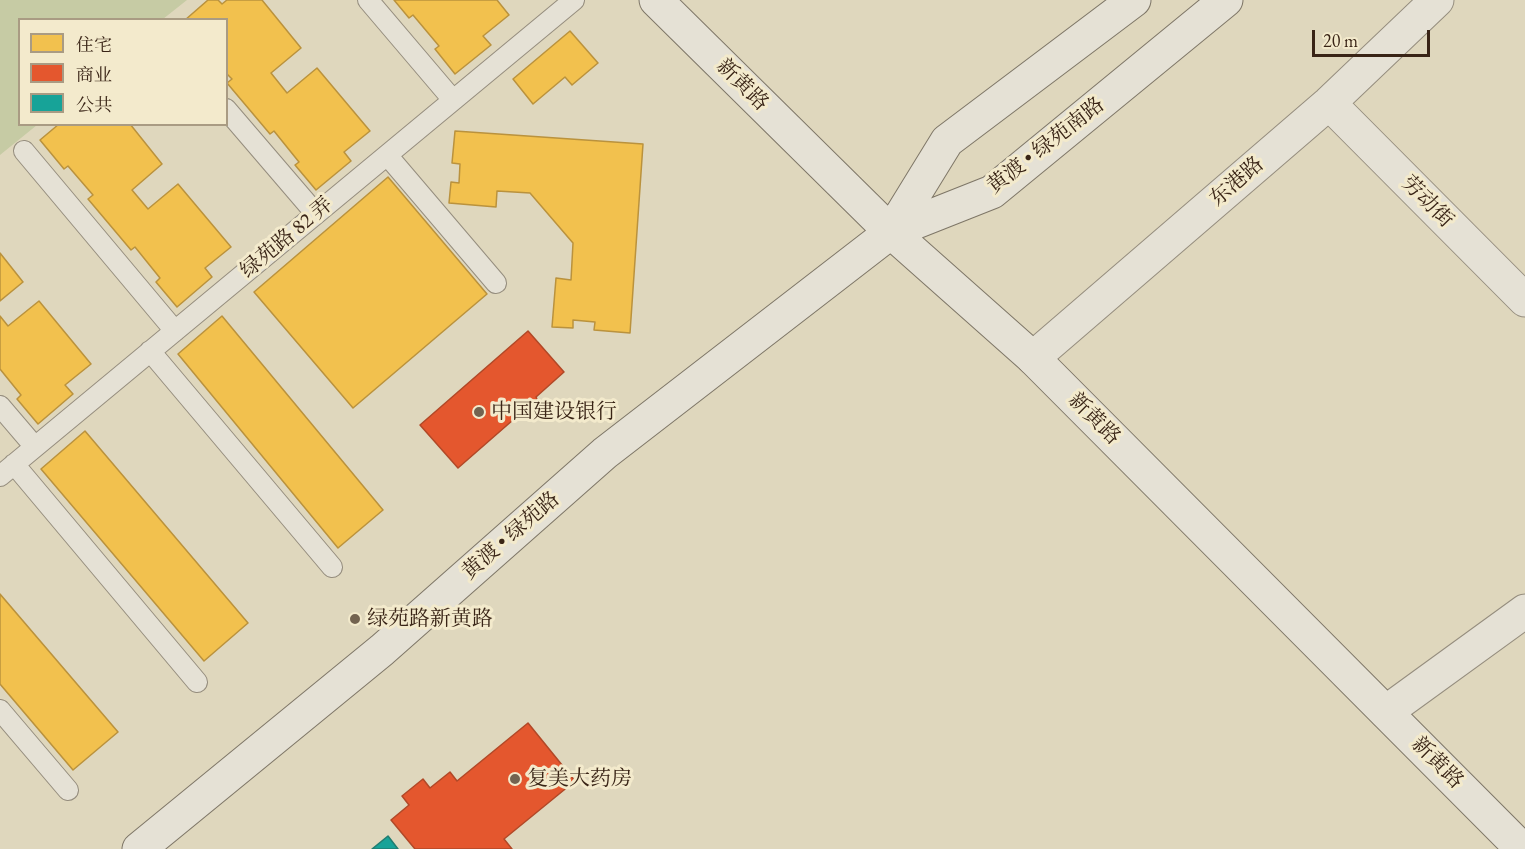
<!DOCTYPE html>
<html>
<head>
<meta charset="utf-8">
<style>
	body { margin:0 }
	#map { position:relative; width:1525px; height:849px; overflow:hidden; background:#dfd7bd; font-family:"EB Garamond","Noto Serif SC",serif }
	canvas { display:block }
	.legend { position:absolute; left:18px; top:18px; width:210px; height:108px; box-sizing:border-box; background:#f3eacc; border:2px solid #a99b83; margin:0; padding:8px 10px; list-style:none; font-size:18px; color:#392416 }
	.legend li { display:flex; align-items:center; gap:12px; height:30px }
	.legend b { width:30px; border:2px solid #a99b83 }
	.scale { position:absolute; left:1312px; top:30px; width:118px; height:27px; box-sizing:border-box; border:3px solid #392416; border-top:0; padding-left:8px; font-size:18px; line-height:21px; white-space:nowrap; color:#392416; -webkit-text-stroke:4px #f3eacc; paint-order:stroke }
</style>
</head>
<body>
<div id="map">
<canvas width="1525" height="849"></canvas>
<ul class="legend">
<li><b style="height:16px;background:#f2c14e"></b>住宅</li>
<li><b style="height:16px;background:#e4572e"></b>商业</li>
<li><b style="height:16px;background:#17a398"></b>公共</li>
</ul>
<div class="scale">20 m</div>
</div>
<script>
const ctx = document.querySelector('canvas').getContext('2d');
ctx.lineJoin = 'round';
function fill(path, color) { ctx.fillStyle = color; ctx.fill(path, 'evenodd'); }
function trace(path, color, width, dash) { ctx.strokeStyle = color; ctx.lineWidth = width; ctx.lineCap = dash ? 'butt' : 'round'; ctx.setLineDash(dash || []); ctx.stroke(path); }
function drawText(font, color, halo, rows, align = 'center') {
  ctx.font = font + ' "EB Garamond","Noto Serif SC",serif'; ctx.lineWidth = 6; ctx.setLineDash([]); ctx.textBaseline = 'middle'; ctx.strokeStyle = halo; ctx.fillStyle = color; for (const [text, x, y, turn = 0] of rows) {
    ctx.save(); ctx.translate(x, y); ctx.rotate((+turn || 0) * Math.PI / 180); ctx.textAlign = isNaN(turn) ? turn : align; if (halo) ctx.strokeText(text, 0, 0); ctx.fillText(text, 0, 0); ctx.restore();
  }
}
fill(new Path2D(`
	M0,0H187L163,19L20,20V124L37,125L0,155Z`), '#c6cba4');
const homes = new Path2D(`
	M208,0H218L222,4L227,0H262L301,48L271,73L287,93L317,68L370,131L344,152L351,161L316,190L295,165L299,162L274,131L270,134L227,83L232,79L226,73V20H185Z
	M394,0H497L509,15L483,36L491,45L455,74L435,49L439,46L413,15L409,18Z
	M570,31L598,63L572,85L565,77L533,104L513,79Z
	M59,124H130L162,164L132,190L148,209L178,184L231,247L205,268L212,277L177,307L156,282L160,278L135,247L131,250L88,199L93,195L68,166L64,169L40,140Z
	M455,131L643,144L630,333L594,330L595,322L573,320V328L552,327L556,278L571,280L573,243L530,193L497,191L496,207L449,203L451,182L459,183L460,164L452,163Z
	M388,177L487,294L353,408L254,292Z
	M0,253L23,282L0,301Z
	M39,301L91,364L65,385L73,394L38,424L17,399L21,395L0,369V316L8,326Z
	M222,316L383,510L338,548L178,354Z
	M85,431L248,623L204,661L41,469Z
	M0,594L118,732L73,770L0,684Z`);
fill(homes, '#f2c14e');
trace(homes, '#ba923d', 1.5);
const shops = new Path2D(`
	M528,331L564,372L536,397L537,399L458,468L420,425Z
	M528,723L575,781L504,839L512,849H415L391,820L409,805L402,796L423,779L430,788L450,772L457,781Z`);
fill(shops, '#e4572e');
trace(shops, '#b14827', 1.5);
const public = new Path2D(`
	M388,836L398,849H372Z`);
fill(public, '#17a398');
trace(public, '#217d71', 1.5);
const lane = new Path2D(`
	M368,0L453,100
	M226,109L316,214
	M24,151L175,331
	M387,155L496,283
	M150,351L332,567
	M0,406L35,447
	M14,464L197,682
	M0,476L574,0
	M0,710L68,790`);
const street = new Path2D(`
	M1329,103L1525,300
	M1033,358L1329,103L1437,0
	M1386,712L1525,611`);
const secondary = new Path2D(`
	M656,0L891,232L1033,358L1522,849
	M891,232L947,141L1134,0
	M139,849L382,650L605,453L891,232L992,192L1226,0`);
trace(lane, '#958d7e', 22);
trace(street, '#958d7e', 35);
trace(secondary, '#7e7667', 35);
trace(lane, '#e5e1d5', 20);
trace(street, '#e5e1d5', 33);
trace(secondary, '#e5e1d5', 33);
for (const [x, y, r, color] of [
	[479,412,6,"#736350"],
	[355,619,6,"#736350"],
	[515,779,6,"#736350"]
]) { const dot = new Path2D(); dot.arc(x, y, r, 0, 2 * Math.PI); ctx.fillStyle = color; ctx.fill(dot); trace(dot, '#f3eacc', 2); }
drawText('21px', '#392416', '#f3eacc', [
	["新黄路",742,85,45],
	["黄渡 • 绿苑南路",1046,146,-38],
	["东港路",1237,182,-41],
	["劳动街",1427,202,45],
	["绿苑路 82 弄",287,238,-40],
	["新黄路",1094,419,45],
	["黄渡 • 绿苑路",511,536,-41],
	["新黄路",1437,763,45]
]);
drawText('21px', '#392416', '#f3eacc', [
	["中国建设银行",491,412],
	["绿苑路新黄路",367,619],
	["复美大药房",527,779]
], 'left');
</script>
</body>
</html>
